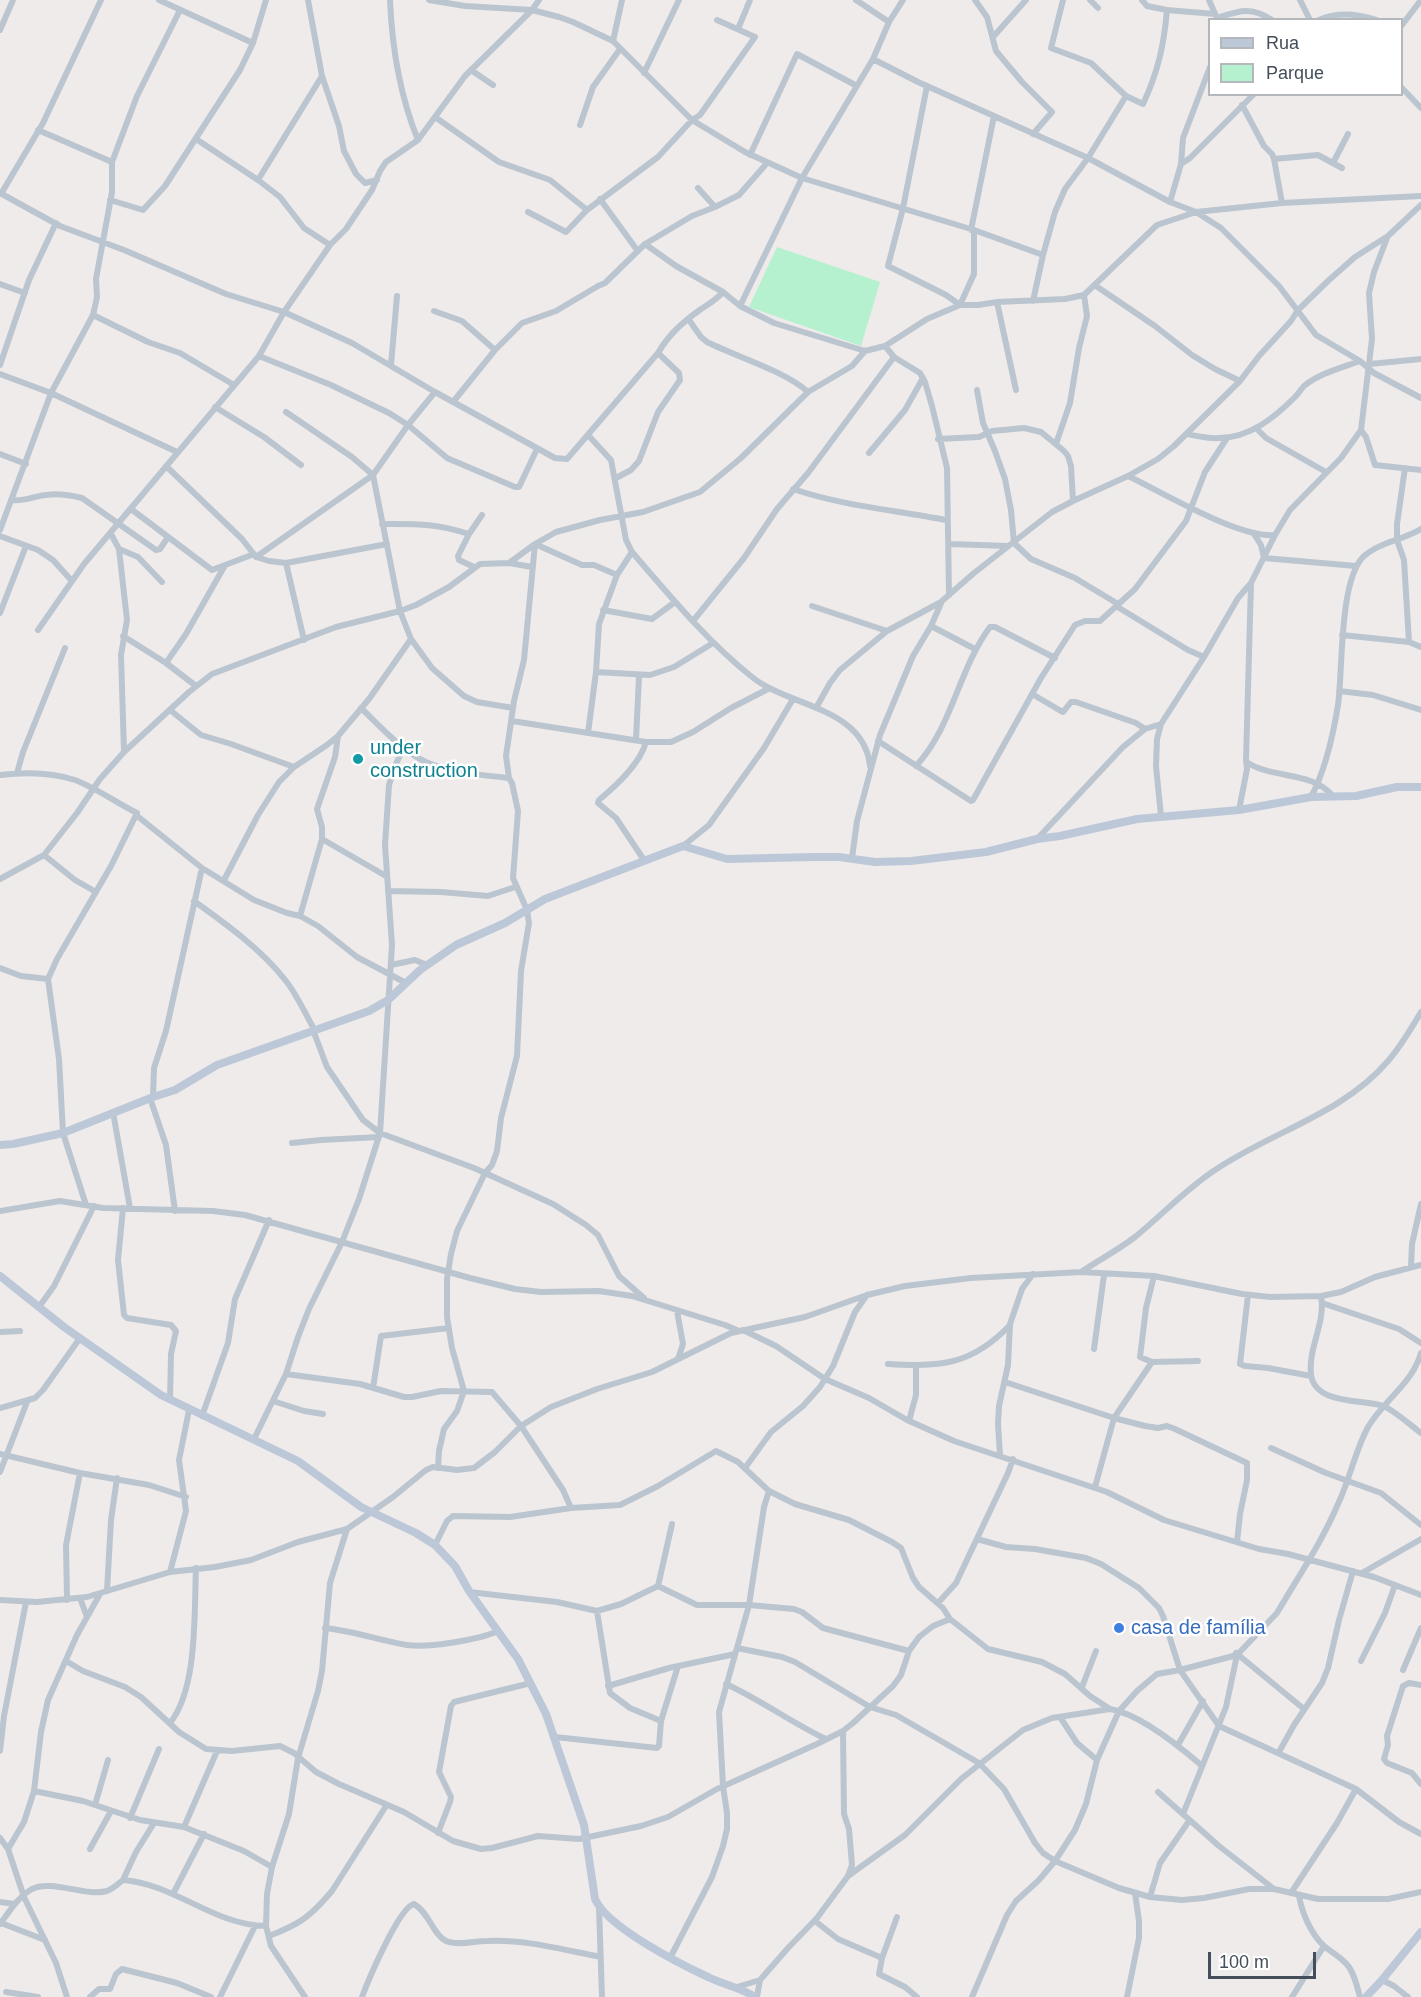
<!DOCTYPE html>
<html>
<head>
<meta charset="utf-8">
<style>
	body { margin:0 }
	#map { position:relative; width:1421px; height:1997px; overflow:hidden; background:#efebeb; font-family:Arial,sans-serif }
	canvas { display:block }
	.legend { position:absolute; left:1208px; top:18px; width:195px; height:78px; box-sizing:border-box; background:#fff; border:2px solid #b4b8bd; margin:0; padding:8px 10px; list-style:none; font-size:18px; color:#434e5a }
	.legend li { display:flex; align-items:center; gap:12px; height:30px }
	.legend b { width:30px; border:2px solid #b4b8bd }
	.scale { position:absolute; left:1208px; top:1952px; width:108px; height:27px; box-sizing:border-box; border:3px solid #434e5a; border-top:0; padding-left:8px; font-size:18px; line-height:21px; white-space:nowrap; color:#434e5a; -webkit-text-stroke:4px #fff; paint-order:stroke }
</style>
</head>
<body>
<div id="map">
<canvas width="1421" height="1997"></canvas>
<ul class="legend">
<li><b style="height:8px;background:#bcc8d7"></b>Rua</li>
<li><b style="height:16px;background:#b5f1cf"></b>Parque</li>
</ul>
<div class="scale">100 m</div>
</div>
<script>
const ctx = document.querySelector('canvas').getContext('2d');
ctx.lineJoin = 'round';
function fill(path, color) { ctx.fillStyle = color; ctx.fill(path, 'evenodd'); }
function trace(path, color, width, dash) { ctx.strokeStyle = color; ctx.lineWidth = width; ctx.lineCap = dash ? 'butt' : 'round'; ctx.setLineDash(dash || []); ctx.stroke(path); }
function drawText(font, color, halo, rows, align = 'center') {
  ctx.font = font + ' Arial,sans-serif'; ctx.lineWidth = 5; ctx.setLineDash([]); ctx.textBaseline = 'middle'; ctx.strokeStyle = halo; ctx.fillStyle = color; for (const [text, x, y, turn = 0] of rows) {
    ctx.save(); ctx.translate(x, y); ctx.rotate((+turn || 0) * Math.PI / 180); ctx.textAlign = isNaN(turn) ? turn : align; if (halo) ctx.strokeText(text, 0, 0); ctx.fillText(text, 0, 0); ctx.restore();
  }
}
fill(new Path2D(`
	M777,247L880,282L861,346L749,307Z`), '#b5f1cf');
trace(new Path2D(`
	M159,0L253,43
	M308,0L322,76L339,126L344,151L356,174L365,183L377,180
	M390,0C392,47 400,96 418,140
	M429,0L465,6L532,10L559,17L573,22L613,41L692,120L745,152L802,178L974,230L1043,255L1055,212L1065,189L1088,158L1170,202L1196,212L1221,228L1279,286L1316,335L1360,361L1374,373L1421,398
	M856,0L889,22
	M975,0L987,17L996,51L1022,82L1052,112L1033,134
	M1063,0L1051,48L1091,63L1126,96L1143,104C1158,72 1164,45 1167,10
	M1090,0L1098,8
	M1142,0L1147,6L1167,10L1215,14
	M1209,0L1216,16
	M1300,0L1310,20
	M1217,18C1239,11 1250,6 1272,20
	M1319,20C1338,11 1358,14 1377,20
	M1402,25L1421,0
	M738,29L750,0
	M0,30L13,0
	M993,37L1026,0
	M613,41L622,0
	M873,59L918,82L1088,158L1126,96
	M471,70L493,85
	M644,73L679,0
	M927,86L903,208L888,266L946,295L960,305L974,274V230
	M1402,88L1421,108
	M1242,105L1264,146L1272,154L1274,159L1282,203
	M435,117L499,162L550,180L587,210
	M580,125L593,87L620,49
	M38,130L112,162
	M196,139L258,180L280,197L304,228L330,245
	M750,155L797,54L857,86
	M1274,159L1318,155L1342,168
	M1333,163L1348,134
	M1181,164L1190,158L1254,94
	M258,180L322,76
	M0,193L60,226L124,250L226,294L284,312L352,343L435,392L555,458L567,459L658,353C669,334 683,322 701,309C709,304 716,300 723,292
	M1,194L43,123L101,0
	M600,199L637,250
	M110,200L143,210L165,186L240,70L253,43L266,0
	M1170,202L1181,164L1183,138L1210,67
	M715,207L739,195L767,163
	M528,212L566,232L587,210L658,157L692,120L700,115L755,37L717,20
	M971,230L994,116
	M645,244L692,216L715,207L698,188
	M0,284L25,293
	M1096,286L1155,326L1192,355L1215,369L1240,381
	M1033,301L1043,255
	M997,302L1016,390
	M740,306L802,178L873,59L889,22L903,0
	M434,311L462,321L495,350
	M93,315L148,342L180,353L234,385
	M689,320L701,337L707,342C737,357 785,371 808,392
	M885,346L894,357L920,373L925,382L932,406L947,468L949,595
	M259,356L331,385L389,413L408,425L447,458L515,487H519L537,449
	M1370,364L1421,359
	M0,365L29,280L56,223
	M391,365L397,296
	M0,374L51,393L177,452
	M977,390L983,423L995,451L1005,479L1011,510L1014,543L1031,559L1075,578L1118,604
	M435,392L408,425L373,475L400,611L411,639L432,668L464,696L477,702L513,708
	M453,402L495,350L522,323L556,311L598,286L605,283L645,244L676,266L723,292L740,306L774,323L865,351L885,346L927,319L960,305H978L997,302L1065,299L1084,295L1157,225L1196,212L1282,203L1421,196
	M215,407L264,437L301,465
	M1256,428L1266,438L1326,472
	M1361,430L1366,437L1375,465L1421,470
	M1187,434C1198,436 1209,439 1219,438C1250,438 1275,417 1295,397C1299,393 1301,389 1304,386C1320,373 1341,368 1360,361
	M588,435L611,460L626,540L632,552C670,596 707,641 752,677C789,707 864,707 870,766
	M938,439L979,437L992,431L1024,428L1041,432L1064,451L1068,456L1071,466L1073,501
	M1056,444L1070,403L1079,348L1087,316L1084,295
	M869,453L905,410L923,378
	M0,454L26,464
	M166,466L242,539L256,557L269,561L286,563L387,544
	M1405,468L1397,524V540L1404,560L1409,642
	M1128,476C1164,493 1238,538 1275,535
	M616,478L631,470L639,461L658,412L680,380L679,373L658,353
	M793,489C843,506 895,510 946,520
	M11,500C24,502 34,496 46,495C58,493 70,495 82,498L156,550L160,549L168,537
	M131,509L212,570L254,554
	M382,524C417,524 435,523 469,534
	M0,530L51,393L93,315L97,297L96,279L112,192V162L137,96L180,10
	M111,534L119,549L127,620L121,655L124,752
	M1254,534L1261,545L1264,558L1356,566
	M0,536L38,550L53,560L71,580
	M949,544L1008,546
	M119,549L138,557L162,582
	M256,557L373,475L352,457L286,412
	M286,563L304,640
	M509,563L535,544L582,565H594L617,575
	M474,567L459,560L458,556L469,534L482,515
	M812,606L887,631
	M1116,606L1188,650L1204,657
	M603,610L652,619L675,602
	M0,613L26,546
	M693,621L744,558L777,509L808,473L894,357
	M931,626L975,649
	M38,630L84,564L259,356L284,312L330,245L346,229L372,190L380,171L386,162L418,140L465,76L532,10L539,0
	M1342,635L1409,642L1421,647
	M123,636L166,663L196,686
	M166,663L186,634L224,567
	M596,672L650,675L674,667L713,643
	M1339,691L1373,695L1421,710
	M1032,694L1061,711L1063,712L1071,702H1076L1136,723L1145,729
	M361,708C379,725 403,752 426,762C451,773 482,775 509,778
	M816,708L830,683L840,670L887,631L941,602
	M170,710L201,735L231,744L294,767
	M512,721L646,742H671L693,732L731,708L768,689
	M588,733L596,672L599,624L617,575L632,552
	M636,740L639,676
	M878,741L971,801L973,800L1041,678L1075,625L1085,621H1100L1135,589L1186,521L1205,472L1227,438
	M1248,763C1274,779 1312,771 1333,796
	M916,766C953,726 958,670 990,627H995L1055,658
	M17,773L23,752L65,648
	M0,775C24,772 51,772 75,780C96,788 117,803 137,813L136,815L202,868L254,900L287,913L300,916L318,926L357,957L406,983
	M1311,797C1326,769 1333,736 1338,705C1343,670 1339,582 1363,557C1379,542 1403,540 1421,529
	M1239,810L1247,769L1246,760L1251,583
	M1161,816L1156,766L1157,739L1161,724L1204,657L1238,598L1251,583L1275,535L1290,510L1341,458L1361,430L1372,339L1369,293L1374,272L1387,238
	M1038,838L1123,747L1145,729L1161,724
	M322,839L386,876
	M683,846L709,825L764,748L793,699
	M44,855L75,880L96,892
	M852,858L857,821L880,735L913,656L931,626L942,601L974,573L1052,512L1073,501L1128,476L1158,459L1174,446L1240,381L1259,356L1291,321L1298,310L1329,280L1355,257L1388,236L1421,205
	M644,860L616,818L598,803L599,800C617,785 640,764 646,742
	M0,879L44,855L77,813L100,779L124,752L189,692L212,674L336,627L400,611L416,605L449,587L480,564L509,563L532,567
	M224,880L258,815L279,782L294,767L327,745L338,736L369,699L411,639
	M388,891L441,892L488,896L515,887
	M194,901C226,924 261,949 286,981C297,995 305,1013 314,1029
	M300,916L322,839V827L317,809L335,757L338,736
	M391,965L415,960L427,965
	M0,968L21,976L48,979
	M313,1030L327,1067L363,1120L380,1133L474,1168L553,1204L586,1225L598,1235L619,1276L644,1298
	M153,1097L154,1068L166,1031L202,868
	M150,1098L166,1145L175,1211
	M113,1112L130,1208
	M292,1143L321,1140L379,1137
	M86,1205L63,1133L59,1059L48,979L57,959L111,866L137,813
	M123,1208L118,1260L124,1315L127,1318L171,1325L176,1331L171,1354L170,1400
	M0,1211L60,1201L103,1208L213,1211L245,1215L470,1278L515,1289L541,1292L599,1291L632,1296L725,1325L739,1331
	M1411,1267L1412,1244L1421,1204
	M1081,1272C1099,1260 1118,1250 1135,1237C1162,1215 1186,1189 1215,1170C1271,1132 1343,1114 1388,1061C1401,1046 1411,1029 1421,1012
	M1154,1276L1146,1308L1140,1357L1152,1362L1198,1361
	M1248,1295L1240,1364L1245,1366L1268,1368L1311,1376
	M1321,1296C1326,1322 1308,1348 1311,1374C1314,1405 1363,1399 1383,1406C1394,1410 1410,1425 1421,1433
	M1322,1303L1399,1329L1421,1343
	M39,1307L54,1286L94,1206
	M677,1311L683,1344L678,1359
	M743,1330L776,1346L825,1379L869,1398L907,1420L954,1441L1107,1492L1164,1520L1259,1549L1288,1554L1374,1577L1421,1595
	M0,1332L20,1331
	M1094,1349L1104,1275
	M888,1364C941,1367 972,1365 1010,1325
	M286,1374L360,1384L404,1397H412L441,1391L492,1392L521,1426L563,1490L571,1508
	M1005,1382L1114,1418L1145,1426L1158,1428L1167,1426L1175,1429L1247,1463V1480L1240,1514L1237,1542
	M373,1388L381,1336L449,1328
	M273,1401L304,1411L323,1414
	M0,1408L35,1398L43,1390L80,1338
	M202,1416L228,1343L235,1299L269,1220
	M909,1421L916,1395V1366
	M254,1439L286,1374L298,1337L309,1309L342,1242L359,1199L380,1133L392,945L385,845L389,785L395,766L404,747
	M1271,1448L1326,1473L1381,1493L1421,1525
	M0,1454L80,1473L149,1485L186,1497
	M1000,1455L998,1424L999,1406L1008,1365L1010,1324L1022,1289L1033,1274
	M438,1468L439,1451L444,1429L457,1411L464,1391L452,1348L447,1317V1279L451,1254L457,1231L485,1173L492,1165L497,1151L501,1118L517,1056L521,971L529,923L527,910L513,878L518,811L512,783L509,778L506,756L514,701L524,660L535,544L556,532L600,520L643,512L700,492L741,458L808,392L852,366L865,351
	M745,1468L771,1432L803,1406L820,1387L833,1366L855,1312L867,1295
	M0,1472L27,1402
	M1095,1487L1114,1418L1152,1362
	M977,1539L1006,1547L1035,1549L1086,1558L1101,1564L1139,1588L1159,1608L1163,1616L1180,1670L1219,1726L1356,1789L1399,1822L1421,1834
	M435,1545L447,1521L453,1516L510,1517L571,1508L620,1505L658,1486L716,1451L738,1462L769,1491L795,1504L849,1520L892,1542L901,1548L913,1578L919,1587L943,1608L950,1619L988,1649L1042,1662L1065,1674L1090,1696L1110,1709
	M170,1572L186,1511L179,1460L189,1410
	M1362,1573L1421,1539
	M658,1586L672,1524
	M107,1591L111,1520L117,1478
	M469,1592L557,1602L597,1611L621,1604L658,1586L697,1605H749L794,1609L802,1612L823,1628L909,1651
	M80,1598L87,1617
	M0,1600L37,1602L87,1597L170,1572L215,1567L251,1560L298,1542L347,1529L393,1497L426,1470L433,1467L457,1470L474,1468L495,1452L521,1426L551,1407L597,1389L652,1372L731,1333L805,1317L867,1295L905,1286L971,1278L1081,1272L1154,1276L1242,1294L1270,1297L1321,1296L1341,1292L1375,1277L1421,1265
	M67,1600L66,1545L80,1473
	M938,1603L956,1583L1008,1473L1013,1459
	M597,1611L610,1693L630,1708L661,1721
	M325,1628C353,1631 379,1640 407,1645C428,1648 478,1640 498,1631
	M737,1648L782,1657L795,1662L870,1707L896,1715L979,1763L1004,1789L1035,1843L1043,1853L1055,1861L1119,1888L1150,1897L1182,1900L1204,1898L1249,1889H1274L1318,1899H1388L1421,1892
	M1236,1653L1304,1709
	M66,1661L83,1671L125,1687L141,1697L179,1732L206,1749L232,1751L280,1746L294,1753L316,1772L339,1784L404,1812L453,1841L481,1849L492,1848L538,1836L579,1839L641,1826L668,1817L717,1789L817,1744L843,1731L853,1723L893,1686L901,1675L909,1651L919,1637L933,1626L950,1619
	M1361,1661L1385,1613L1395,1585
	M1403,1670L1421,1628
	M726,1684C761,1700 792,1723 826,1739
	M1421,1685L1409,1683L1403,1686L1387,1736L1388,1745L1384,1759L1387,1763L1412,1773L1421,1784
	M608,1686L669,1668L735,1654
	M1082,1687L1096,1651
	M1060,1717L1077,1743L1097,1760
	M170,1723C198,1688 194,1612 196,1568
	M555,1737L657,1748L659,1746L661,1721L678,1666
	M1178,1745L1203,1701
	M0,1751L4,1716L26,1602
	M1279,1752L1294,1725L1322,1683L1328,1668L1339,1620L1353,1571
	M34,1791L83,1801L140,1820L184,1827L244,1851L272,1867
	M1158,1792L1219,1846L1274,1889
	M95,1805L108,1760
	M1183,1814L1226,1707L1237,1655
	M130,1818L159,1749
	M184,1827L217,1751
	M438,1833L450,1802L451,1797L439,1772L451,1706L454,1702L531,1683
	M0,1838L8,1849L24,1897L56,1963L67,1997
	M8,1849L24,1822L34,1791L41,1732L48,1700L77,1635L100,1594
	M90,1849L111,1811
	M848,1876L905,1835L961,1779L1023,1730L1052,1718L1110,1709C1139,1714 1179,1746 1201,1765
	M123,1880L136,1852L154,1823
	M1291,1893L1337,1823L1356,1789
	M173,1894L204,1834
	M1299,1896C1302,1913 1311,1934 1324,1946C1332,1953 1342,1957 1349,1967C1355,1976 1357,1986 1360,1997
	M1150,1897L1160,1863L1189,1821
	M0,1902L15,1904
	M599,1908L602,1997
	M897,1917L882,1958L879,1974L905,1987L917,1997
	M815,1921L838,1939L882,1958
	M1,1923L45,1940
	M0,1924C9,1912 18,1897 32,1889C51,1879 86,1897 107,1891C113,1889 118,1884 123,1880C175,1884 213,1925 266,1926
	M269,1936C300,1924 310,1917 332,1891L386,1806
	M670,1958L712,1877L723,1846L727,1829V1813L723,1786L719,1712L749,1605L764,1507L769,1491
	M1382,1980L1394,1986L1408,1997
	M737,1987L760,1980
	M6,1992L38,1997
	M90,1997L99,1989H110L116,1974L122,1969L177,1983L211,1997
	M220,1997L255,1926
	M305,1997L271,1946L266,1926L267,1894L272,1867L289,1814L298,1758L318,1691L322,1671L330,1583L347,1529
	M362,1997C368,1981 399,1907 414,1904C429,1912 433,1935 446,1941C457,1946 475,1941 487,1941C525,1939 564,1950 601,1957
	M757,1997L760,1980L788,1948L817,1918L848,1876L852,1865L849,1829L844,1814L843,1731
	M972,1997L1007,1915L1016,1901L1039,1880L1055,1861L1075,1830L1086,1804L1097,1760L1119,1711L1137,1691L1157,1674L1180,1670L1237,1655L1277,1613C1298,1577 1322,1542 1338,1504C1350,1479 1355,1451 1368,1427C1384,1400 1412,1384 1421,1353
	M1127,1997L1139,1938V1921L1135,1893
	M1292,1997L1324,1946`), '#bbc5cf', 6);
trace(new Path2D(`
	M0,1145L13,1144L63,1133L153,1097L175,1090L217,1065L369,1011L388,1000L420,970L456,945L505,923L545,899L683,846L727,859L813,857H839L875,862L911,861L986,852L1037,839L1060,836L1137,819L1239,810L1311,797L1356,796L1397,787H1421
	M0,1276L64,1327L161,1395L298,1461L361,1507L416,1533L435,1545L455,1566L469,1591L518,1659L546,1714L584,1825L595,1899C607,1927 680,1964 708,1977C724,1985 740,1987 755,1997
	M1366,1997L1382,1980L1421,1932`), '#bcc8d7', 8);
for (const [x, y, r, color] of [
	[358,759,6,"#0f9aa8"],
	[1119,1628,6,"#3f7fe0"]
]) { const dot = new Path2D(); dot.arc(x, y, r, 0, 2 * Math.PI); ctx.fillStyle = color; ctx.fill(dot); trace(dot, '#fff', 2); }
drawText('20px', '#0d838f', '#fff', [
	["under",370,748],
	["construction",370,771]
], 'left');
drawText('20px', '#366cbe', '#fff', [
	["casa de família",1131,1628]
], 'left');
</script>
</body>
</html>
